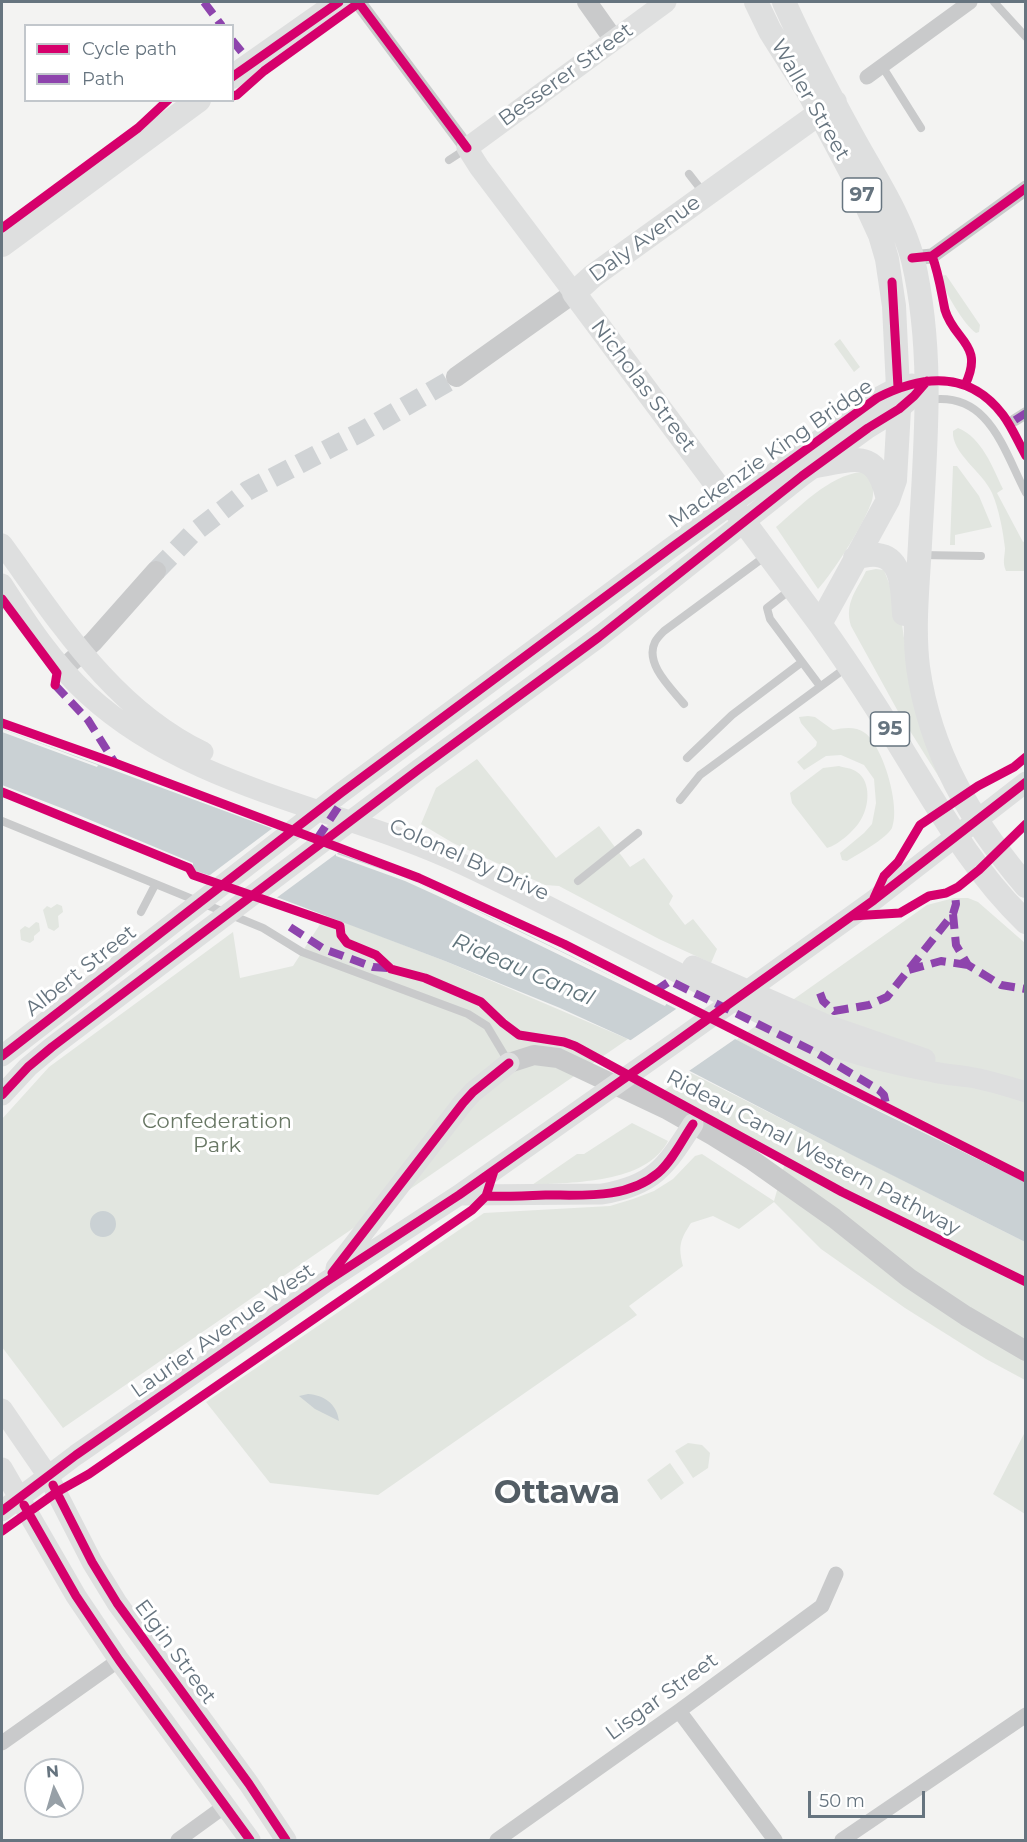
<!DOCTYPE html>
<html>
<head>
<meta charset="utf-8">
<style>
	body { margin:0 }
	#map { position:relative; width:1027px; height:1842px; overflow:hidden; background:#f3f3f2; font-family:Montserrat,sans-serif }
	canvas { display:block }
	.frame { position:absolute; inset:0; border:3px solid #66747f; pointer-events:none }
	.legend { position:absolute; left:24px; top:24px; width:210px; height:78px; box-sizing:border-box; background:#fff; border:2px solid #c2c7cc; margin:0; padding:8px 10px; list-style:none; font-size:18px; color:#66747f }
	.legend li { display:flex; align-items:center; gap:12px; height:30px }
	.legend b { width:30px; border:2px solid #c2c7cc }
	.north { position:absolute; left:24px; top:1758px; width:60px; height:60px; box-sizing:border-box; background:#fff; border:2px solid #c2c7cc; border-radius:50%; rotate:355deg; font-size:16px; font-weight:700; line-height:24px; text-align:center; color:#66747f }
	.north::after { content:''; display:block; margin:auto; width:21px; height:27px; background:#97a0a7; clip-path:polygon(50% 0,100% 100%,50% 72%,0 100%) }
	.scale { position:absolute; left:808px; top:1791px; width:117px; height:27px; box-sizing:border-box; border:3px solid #66747f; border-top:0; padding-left:8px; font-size:18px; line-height:21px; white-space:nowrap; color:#66747f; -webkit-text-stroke:4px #fff; paint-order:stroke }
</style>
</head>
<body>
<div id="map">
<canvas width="1027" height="1842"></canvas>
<div class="frame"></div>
<ul class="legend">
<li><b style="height:8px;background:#d6006c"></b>Cycle path</li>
<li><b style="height:8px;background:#8e44ad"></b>Path</li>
</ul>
<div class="north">N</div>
<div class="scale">50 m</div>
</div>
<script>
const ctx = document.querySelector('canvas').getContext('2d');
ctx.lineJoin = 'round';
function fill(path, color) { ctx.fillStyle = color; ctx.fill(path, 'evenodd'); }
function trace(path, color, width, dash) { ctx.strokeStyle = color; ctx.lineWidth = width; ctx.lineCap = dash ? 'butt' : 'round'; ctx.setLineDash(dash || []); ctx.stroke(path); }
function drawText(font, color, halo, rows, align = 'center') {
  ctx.font = font + ' Montserrat,sans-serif'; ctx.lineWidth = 6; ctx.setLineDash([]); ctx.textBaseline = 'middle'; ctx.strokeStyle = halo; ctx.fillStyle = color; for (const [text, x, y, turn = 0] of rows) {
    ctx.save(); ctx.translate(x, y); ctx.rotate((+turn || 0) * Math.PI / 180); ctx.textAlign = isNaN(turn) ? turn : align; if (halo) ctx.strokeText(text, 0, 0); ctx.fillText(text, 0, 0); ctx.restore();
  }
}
fill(new Path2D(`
	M946,275L980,325L979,332L976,333C965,326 942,289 941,276Z
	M840,339L860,367L854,372L834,344Z
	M958,428C982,438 992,466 1003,489L997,493L1023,542L1025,541V571H1006C1002,562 1005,556 1005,548C1003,531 999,509 992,493C983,472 951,453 953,431Z
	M953,466H957L979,496L992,527L955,535V545H950Z
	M861,472C871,477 874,484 873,495C872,513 831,576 818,589L776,527C800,507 828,476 861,472Z
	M876,569L884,570L900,612L907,657L949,793L900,715L851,626C844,603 857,590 866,571Z
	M808,716L815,717L833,730C844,728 855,726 865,733C883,746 901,807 892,828C886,839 858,854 847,861L842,860L840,853L864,833L872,824L876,803L874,779L864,765L841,755L826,756L804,770L797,762L816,746L817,742L801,723L799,717Z
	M477,759L556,858L599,826L630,867L644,858L673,896L669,904L685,925L693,919L717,949L711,963L659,939L559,886L545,885L453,843L421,824L436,788Z
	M839,766C845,768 852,768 857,772C872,782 869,808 860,821C854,831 838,845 827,848L792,803L790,793L823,768Z
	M954,898H968L978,902L1025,943V1182L736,1040L927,905Z
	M57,904L62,906L63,912L58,916L59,927L54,931L48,928L43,910L47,906L51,908Z
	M326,915L445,961L628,1039L63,1428L2,1347V1119L49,1067L233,932L240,978L293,966Z
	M36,922L39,923L40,931L34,936V940L30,943L21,940L20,930L25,926L29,928Z
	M691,1073L1025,1242V1380L986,1359L905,1308L821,1249L774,1202L739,1229L713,1216L691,1223C680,1240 678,1246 683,1266L629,1306L637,1315L378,1495L270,1483L206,1402L484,1213L610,1206L633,1199L654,1191L673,1179L695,1156L702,1154L774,1201L786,1159L663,1091Z
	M632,1123L668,1141C646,1184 573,1182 532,1185L577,1154H584Z
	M1025,1432V1514L993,1494Z
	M688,1443L702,1445L710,1453L708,1468L693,1478L675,1451Z
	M670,1463L684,1483L661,1500L647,1480Z`), '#e2e6e0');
fill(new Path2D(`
	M2,729L404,877C516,927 626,983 735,1039C831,1089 929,1135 1025,1182V1242L852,1155L628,1039L560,1008L445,961L279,898L193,870V863L64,809L2,785Z
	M90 1224a13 13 0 1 1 26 0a13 13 0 1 1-26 0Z
	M308,1394C324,1395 337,1404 339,1421L315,1409L299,1396Z`), '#cad1d4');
fill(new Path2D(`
	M2,729L79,758L98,765L97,767L2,732Z
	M274,827L339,851L337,854L404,877L440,893L667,1003L665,1006L438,896L405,881L336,856V854L275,899L206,878Z
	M679,1007L738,1037L686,1073L628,1042Z`), '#f3f3f2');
trace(new Path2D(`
	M156,571L191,535L247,491L361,432L456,377`), '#d0d3d5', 20, [20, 10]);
trace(new Path2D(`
	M994,2L1026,37
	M882,66L921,128
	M449,160L466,149
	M689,174L703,192
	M929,400C989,391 1003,449 1026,493
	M921,555L981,556
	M790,590L767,608L770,619L820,686
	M684,704C672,689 644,664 655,642C657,638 661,634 664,631L767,555
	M687,758L732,715L802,662
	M680,800L700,775L847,667
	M2,821L263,928L302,952L468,1014L487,1026L508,1061
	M578,881L638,833
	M141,912L155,885`), '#c9cacb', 8);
trace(new Path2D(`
	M1015,420L1026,413`), '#c9cacb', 12);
trace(new Path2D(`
	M359,3L467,148
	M867,77L970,2
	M912,258L932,256L1026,188
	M679,1711L775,1840
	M2,1743L119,1660
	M178,1840L225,1806
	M497,1840L679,1711L822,1606L836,1574
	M842,1840L1026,1715`), '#c9cacb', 15);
trace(new Path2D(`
	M587,2L614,40
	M456,377L574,293
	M63,669L93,642L156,571
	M509,1063L534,1055L558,1058L668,1110L712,1135L752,1160L834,1218L909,1278L966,1316L1026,1351`), '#c9cacb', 20);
trace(new Path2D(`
	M574,293L479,167L467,148L666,2
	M2,544C59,622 112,708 203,752
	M2,584C27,623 53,663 88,695C192,790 341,807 464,865C558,909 648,960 742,1004C768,1017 794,1032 821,1042C858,1056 896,1065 934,1072C946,1075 957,1075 969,1077C988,1080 1007,1086 1026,1092
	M693,966L827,1025L925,1059
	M2,1056L341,793L672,547L877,398L898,387L912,384
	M2,1095L28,1067L52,1047L418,770L599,637L802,476L868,428L899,409L914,396L927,381
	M459,1195L602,1194C655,1185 666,1166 693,1124
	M336,1268L463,1103L473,1092L509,1063
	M2,1409L48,1476L92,1562L117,1603L249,1784L286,1840
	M2,1468L76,1596L119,1660L250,1840
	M2,1511L76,1455L324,1283L459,1195L676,1042L874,900L1026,782`), '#dedfdf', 21);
trace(new Path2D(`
	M756,2L770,31L809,93L852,174L880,235L887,259L894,306L899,409L895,480L888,500L820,624
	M784,2C805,49 830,96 855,141C876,179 902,218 913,260C935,354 925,450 920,544C918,584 913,627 918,667C930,753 971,821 1026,886
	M232,77L339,2
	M835,102L593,276L574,293L820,624C849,665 877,707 903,751C940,811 974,872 1026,922
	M2,245L199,100
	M816,466C859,458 877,450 888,500
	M855,558C901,544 902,579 904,614`), '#dedfdf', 24);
trace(new Path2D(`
	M204,2L222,26
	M232,40L245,56
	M1015,420L1026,413
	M55,685L88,720L115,763
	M317,839L339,806
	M953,914L956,945L968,965L1001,985L1026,989
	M290,927L324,949L373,967L388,968
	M909,970L941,961L968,965
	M655,991L670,981L815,1052L879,1090L884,1095L887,1109
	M820,993L823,1001L834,1011L869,1005L887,997L953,914L956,904L955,895`), '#8e44ad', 8, [15, 8]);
trace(new Path2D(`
	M359,3L467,148
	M232,77L339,2
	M232,96L237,95L264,71L360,2
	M2,228L138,128L168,100
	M932,256C939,274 941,291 945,310C954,341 985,344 965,385
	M912,258L932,256L1026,188
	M892,282L898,387
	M2,599L57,673L55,685
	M2,723L115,763L419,878L564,944L1026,1178
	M2,792L189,868L193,875L340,926L341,935L347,943L376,955L391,969L425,978L481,1002L503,1023L519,1035L564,1042L575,1046L842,1192L1026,1282
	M874,898L884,876L898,862L920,825L978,786L1014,767L1026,757
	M852,916L900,913L929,896L946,893L958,887L979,870L1026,824
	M2,1056L341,793L672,547L877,398C922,375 969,370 1003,415C1012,427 1018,442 1026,456
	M2,1095L28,1067L52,1047L418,770L599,637L802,476L868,428L899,409L914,396L927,381
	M486,1196C506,1197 526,1196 547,1195C584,1195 627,1199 658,1173C673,1160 682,1140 693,1124
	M332,1273L463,1103L473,1092L509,1063
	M53,1485L92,1562L117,1603L249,1784L286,1840
	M24,1505L76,1596L119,1660L250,1840
	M2,1511L76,1455L324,1283L459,1195L676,1042L874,900L1026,782
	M2,1531L57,1492L89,1474L472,1210L486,1196L494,1171`), '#d6006c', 9);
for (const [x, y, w] of [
	[862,195,39],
	[890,729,39]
]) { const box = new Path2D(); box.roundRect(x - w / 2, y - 17, w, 34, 4.5); ctx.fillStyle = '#fff'; ctx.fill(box); trace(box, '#66747f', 1.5); }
drawText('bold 20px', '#66747f', null, [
	["97",862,195],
	["95",890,729]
]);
drawText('21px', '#66747f', '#fff', [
	["Besserer Street",566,75,-36],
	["Waller Street",810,100,60],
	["Daly Avenue",645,239,-36],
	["Nicholas Street",643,386,53],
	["Mackenzie King Bridge",771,454,-35],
	["Colonel By Drive",469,860,24],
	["Albert Street",81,971,-38],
	["Rideau Canal Western Pathway",813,1153,28],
	["Laurier Avenue West",223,1331,-35],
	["Elgin Street",175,1652,54],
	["Lisgar Street",662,1697,-36]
]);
drawText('21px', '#687764', '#fff', [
	["Confederation",217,1122],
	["Park",217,1146]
]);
drawText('italic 22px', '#61757c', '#fff', [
	["Rideau Canal",523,970,23]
]);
drawText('bold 33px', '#535d65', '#fff', [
	["Ottawa",557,1493]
]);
</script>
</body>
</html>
